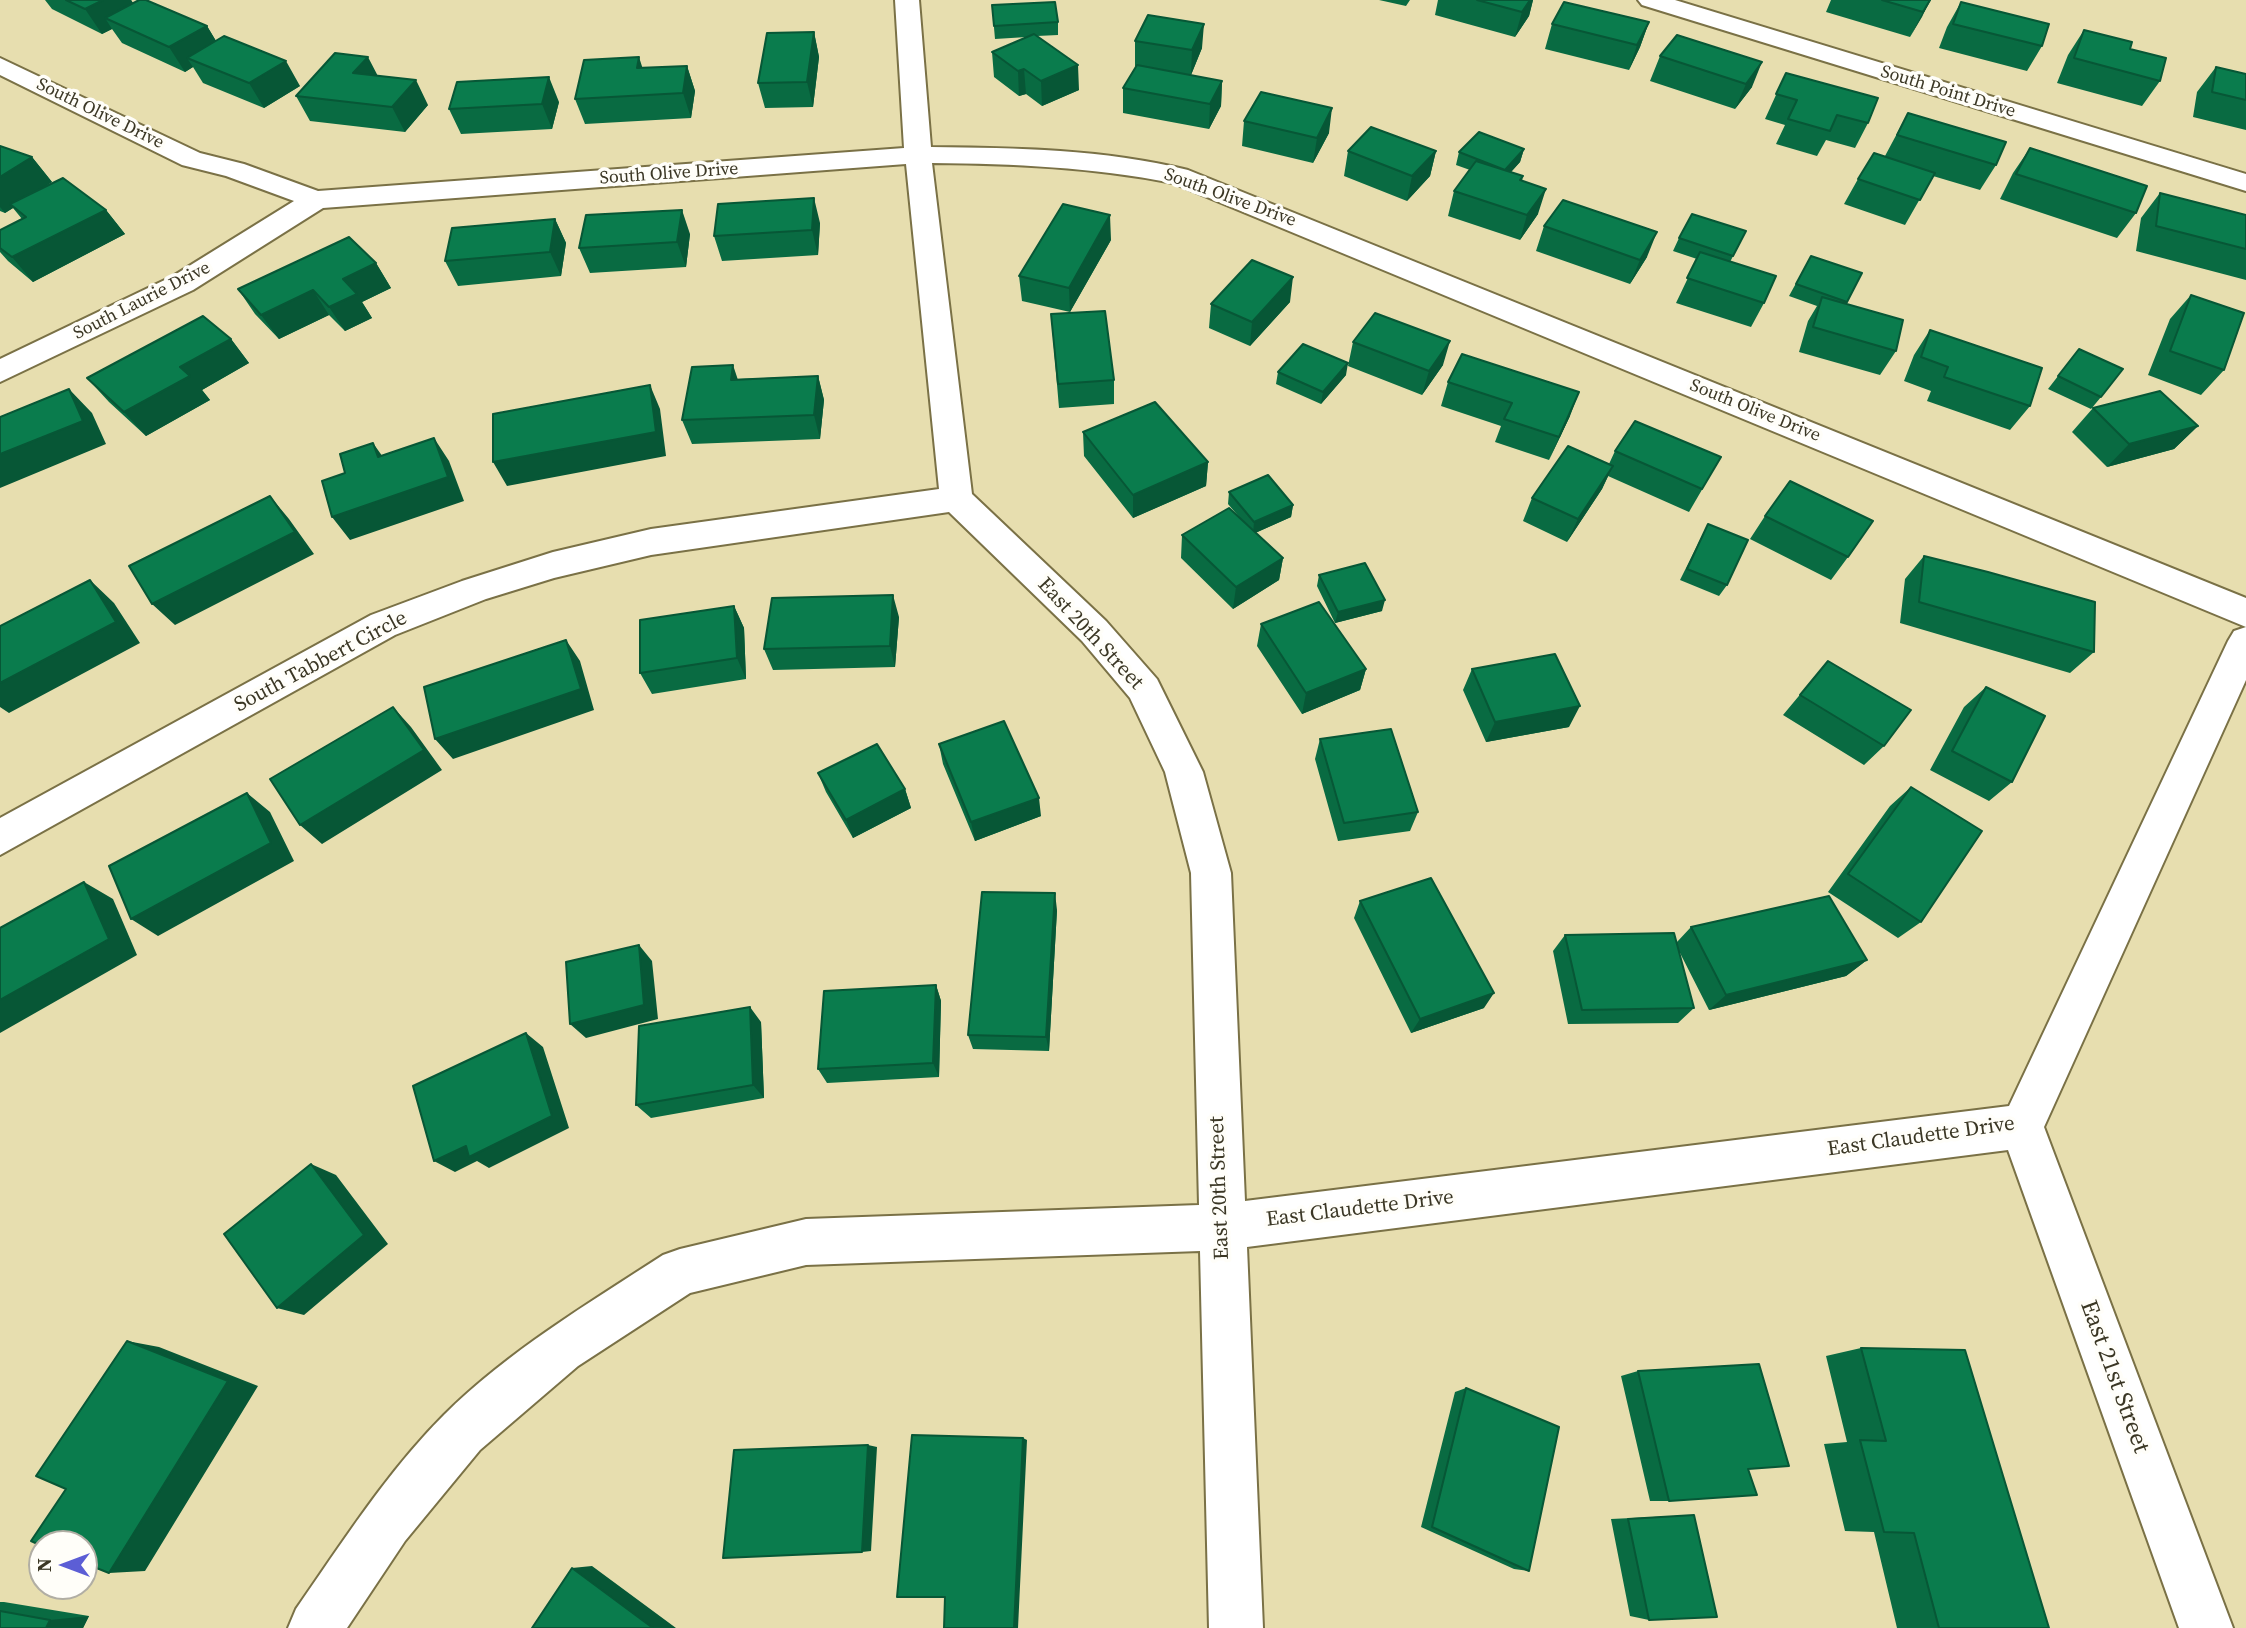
<!DOCTYPE html>
<html>
<head>
<meta charset="utf-8">
<style>
	body { margin:0 }
	#map { position:relative; width:2246px; height:1628px; overflow:hidden; background:#e7deaf; font-family:"Source Serif 4",serif }
	canvas { display:block }
	.north { position:absolute; left:28px; top:1530px; width:70px; height:70px; box-sizing:border-box; background:#fffef9; border:2px solid #b1aea4; border-radius:50%; rotate:270deg; font-size:19px; font-weight:700; line-height:28px; text-align:center; color:#3b3725 }
	.north::after { content:''; display:block; margin:auto; width:24px; height:32px; background:#5c5ed5; clip-path:polygon(50% 0,100% 100%,50% 72%,0 100%) }
</style>
</head>
<body>
<div id="map">
<canvas width="2246" height="1628"></canvas>
<div class="north">N</div>
</div>
<script>
const ctx = document.querySelector('canvas').getContext('2d');
ctx.lineJoin = 'round';
function trace(path, color, width, dash) { ctx.strokeStyle = color; ctx.lineWidth = width; ctx.lineCap = dash ? 'butt' : 'round'; ctx.setLineDash(dash || []); ctx.stroke(path); }
function fill(path, color) { ctx.fillStyle = color; ctx.fill(path, 'evenodd'); }
function drawText(font, color, halo, rows, align = 'center') {
  ctx.font = font + ' "Source Serif 4",serif'; ctx.lineWidth = 7; ctx.setLineDash([]); ctx.textBaseline = 'middle'; ctx.strokeStyle = halo; ctx.fillStyle = color; for (const [text, x, y, turn = 0] of rows) {
    ctx.save(); ctx.translate(x, y); ctx.rotate((+turn || 0) * Math.PI / 180); ctx.textAlign = isNaN(turn) ? turn : align; if (halo) ctx.strokeText(text, 0, 0); ctx.fillText(text, 0, 0); ctx.restore();
  }
}
const minor = new Path2D(`
	M895,0H919L931,147C1018,148 1103,149 1188,170L2246,598V627L1173,183C1089,167 1017,164 932,163L972,494L1106,621L1157,679L1203,772L1231,873L1245,1201L2009,1106L2228,641L2234,631L2246,627V680L2044,1127L2233,1628H2179L2008,1150L1247,1247L1263,1628H1209L1200,1251L806,1265L690,1293L578,1366L480,1450L405,1541L347,1628H288L296,1609C342,1543 387,1472 444,1415C507,1352 589,1303 663,1255L680,1249L806,1219L1199,1205L1191,873L1165,772L1130,698L1082,641L949,512L651,555L554,578L486,599L395,635L0,855V818L371,615L462,581L553,552L651,529L939,489L906,164L323,208L193,290L0,382V359L173,276L294,201L226,176L182,165L0,75V58L200,153L244,164L318,191L904,148Z
	M1638,0H1675L2246,174V191L1642,5Z`);
trace(minor, '#7a7146', 4);
fill(minor, '#fff');
fill(new Path2D(`
	M45,0H131L133,3L207,26L216,41L300,86L264,108L203,83L193,67L185,72L122,43L112,29L102,34L52,9Z
	M1379,0H1410L1406,6Z
	M1438,0H1533L1529,16L1515,37L1435,15Z
	M1831,0H1931L1910,37L1826,12Z
	M1961,2L2042,46L2027,71L1939,48L1947,27Z
	M992,5L1058,22V35L1037,36L1079,90L1042,106L1026,94L1019,96L994,77L992,52L1027,37L995,39Z
	M1649,22L1640,47L1629,70L1545,49L1552,24Z
	M2084,30L2130,49L2160,81L2142,106L2057,83L2068,55Z
	M814,32L819,57L813,107L765,108L758,83Z
	M1677,35L1752,87L1735,109L1650,81L1660,56Z
	M1135,41L1202,48L1191,75L1222,81L1221,106L1209,129L1123,113V88L1136,66H1135Z
	M687,66L695,91L691,118L585,124L575,99L643,68Z
	M2216,67L2246,74V130L2193,117L2197,92Z
	M1786,73L1868,123L1855,148L1826,140L1817,156L1776,144L1785,125L1765,119Z
	M296,96L428,105L405,132L310,121Z
	M559,102L552,129L461,134L449,109Z
	M1908,113L1996,165L1980,190L1933,176L1905,225L1844,204L1858,179L1885,156Z
	M1244,121L1329,133L1313,163L1242,146Z
	M0,146L32,157L52,182L42,188L106,210L125,234L33,282L8,261L0,252V230L22,219L13,208L5,213L0,211Z
	M2030,148L2136,213L2117,238L2000,199L2013,173Z
	M1524,149L1520,162L1511,172L1523,176L1522,181L1538,214L1520,240L1448,216L1454,191L1470,170L1456,165L1459,152Z
	M1348,151H1436L1430,176L1407,201L1344,176Z
	M2160,193L2246,215V280L2136,251L2141,218Z
	M555,219L566,243L561,276L458,286L445,261Z
	M820,223L818,255L722,261L714,236Z
	M1544,226L1647,257L1630,284L1536,251Z
	M1746,231L1730,262L1764,303L1751,327L1676,303L1697,259L1673,251L1679,238Z
	M690,234L686,267L590,273L579,248Z
	M1111,240L1070,312L1022,301L1019,276Z
	M1811,256L1862,273L1846,303L1896,351L1880,375L1799,352L1808,321L1817,306L1789,296Z
	M376,263L391,288L362,302L372,318L345,331L329,315L279,339L255,314L238,289Z
	M2191,295L2224,370L2201,395L2148,375L2170,319Z
	M1290,302L1250,346L1209,328L1211,304Z
	M1051,314L1114,380V404L1059,408Z
	M1930,330L2030,406L2010,430L1927,401L1931,391L1904,381L1914,355Z
	M231,339L249,363L202,390L210,400L146,436L109,402L87,378Z
	M1353,342L1443,365L1422,395L1348,366Z
	M2079,349L2101,397L2091,409L2048,389Z
	M1278,372L1346,375L1321,404L1276,384Z
	M818,376L824,400L820,439L692,444L682,420L737,379Z
	M1448,382L1570,416L1549,460L1495,442L1501,426L1441,406Z
	M2093,408L2198,426L2174,449L2107,467L2072,432Z
	M1083,432L1208,462L1206,486L1133,518L1084,456Z
	M1615,451L1721,457L1689,512L1608,476L1602,489L1567,542L1523,521L1532,498L1609,464Z
	M1229,492L1293,505L1291,517L1255,533L1283,558L1279,580L1233,609L1181,558L1182,535L1240,518L1228,504Z
	M1765,516L1848,557L1831,580L1750,539Z
	M1708,524L1727,585L1719,596L1680,580Z
	M1924,556L2094,652L2070,673L1900,623L1905,579Z
	M1319,575L1382,611L1335,623L1317,586Z
	M734,606L744,628L746,679L652,694L640,673Z
	M899,617L895,667L773,670L764,649Z
	M1261,624L1366,669L1360,690L1302,714L1257,646Z
	M1828,661L1884,746L1864,765L1783,715Z
	M1472,669L1569,727L1486,742L1463,690Z
	M1986,687L2012,782L1989,801L1930,770L1964,707Z
	M1320,739L1418,812L1410,831L1338,841L1315,759Z
	M939,744L1041,816L975,841L943,764Z
	M818,773L905,789L911,808L853,838L826,792Z
	M1911,787L1921,922L1898,938L1828,892L1890,806Z
	M1360,901L1484,1008L1411,1033L1354,918Z
	M1057,910L1049,1051L973,1049L968,1035Z
	M1691,927L1867,960L1846,976L1709,1010L1679,951L1694,1008L1678,1023L1568,1024L1553,951L1565,935L1677,942Z
	M936,985L941,1001L939,1077L827,1083L818,1069Z
	M761,1022L764,1098L651,1118L636,1105Z
	M1861,1348L2049,1628H1897L1874,1532L1845,1531L1824,1444L1847,1442L1826,1356Z
	M1638,1371L1748,1469L1669,1501H1650L1621,1376Z
	M1466,1388L1529,1571L1514,1569L1421,1527L1455,1392Z
	M1694,1515L1649,1620L1630,1616L1611,1519Z
	M0,1602H4L89,1616L83,1628H0Z`), '#096b42');
fill(new Path2D(`
	M103,0H131L140,14L105,18L112,29L102,34L85,9Z
	M1530,0H1533L1529,16L1515,37L1522,12Z
	M1930,0L1922,17L1910,37L1923,12Z
	M1649,22L1640,47L1629,70L1637,45Z
	M1204,24L1202,48L1191,75L1192,50Z
	M207,26L222,51L187,58L193,67L185,72L169,47Z
	M814,32L819,57L813,107L807,82Z
	M368,57L381,82L353,73Z
	M639,57L647,82L637,68Z
	M286,61L300,86L264,108L249,83Z
	M1762,62L1752,87L1735,109L1746,84Z
	M1078,65L1079,90L1042,106L1041,81Z
	M687,66L695,91L691,118L683,93Z
	M1024,69L1026,94L1019,96L1018,71Z
	M549,77L559,102L552,129L542,104Z
	M416,80L428,105L405,132L392,107Z
	M1222,81L1221,106L1209,129L1210,104Z
	M1332,108L1329,133L1313,163L1317,138Z
	M1524,149L1520,162L1501,183L1505,170Z
	M1436,151L1430,176L1407,201L1412,176Z
	M32,157L52,182L14,207L10,204L13,208L5,213L0,207V177Z
	M1546,189L1538,214L1520,240L1527,215Z
	M814,198L820,223L818,255L812,230Z
	M106,210L125,234L33,282L12,257Z
	M682,210L690,234L686,267L677,242Z
	M1110,215L1111,240L1070,312L1069,288Z
	M555,219L566,243L561,276L550,252Z
	M1657,232L1647,257L1630,284L1640,260Z
	M376,263L391,288L362,302L372,318L345,331L329,307L343,279Z
	M1293,277L1290,302L1250,346L1252,322Z
	M313,290L329,315L279,339L261,315Z
	M231,339L249,363L202,390L210,400L146,436L124,412L180,367Z
	M1450,341L1443,365L1422,395L1429,371Z
	M1348,363L1346,375L1321,404L1323,392Z
	M733,365L741,389L731,380Z
	M818,376L824,400L820,439L814,415Z
	M650,385L660,409L666,456L507,486L493,462Z
	M69,389L92,413L106,444L0,488V454Z
	M1579,392L1570,416L1549,460L1559,437Z
	M2198,426L2174,449L2107,467L2129,444Z
	M434,438L449,461L464,501L350,540L332,517Z
	M373,443L390,467L378,457Z
	M1208,462L1206,486L1133,518V495Z
	M1613,466L1602,489L1567,542L1578,519Z
	M270,496L289,519L314,554L175,625L152,604Z
	M1293,505L1291,517L1253,534L1254,522Z
	M1283,558L1279,580L1233,609L1236,587Z
	M90,580L114,603L140,643L9,713L0,707V683Z
	M893,595L899,617L895,667L890,646Z
	M1385,600L1382,611L1335,623L1338,612Z
	M734,606L744,628L746,679L737,658Z
	M566,640L580,661L594,710L453,759L435,739Z
	M1366,669L1360,690L1302,714L1306,693Z
	M1580,706L1569,727L1486,742L1495,722Z
	M393,707L411,727L442,770L322,844L300,825Z
	M905,789L911,808L853,838L846,820Z
	M247,793L270,812L294,861L158,936L131,919Z
	M1039,798L1041,816L975,841L971,822Z
	M84,882L113,899L137,955L0,1033V1000Z
	M1055,893L1057,910L1049,1051L1046,1037Z
	M639,945L652,961L658,1019L586,1038L570,1024Z
	M1867,960L1846,976L1709,1010L1726,995Z
	M936,985L941,1001L939,1077L933,1063Z
	M1494,993L1484,1008L1411,1033L1420,1019Z
	M750,1007L761,1022L764,1098L753,1085Z
	M526,1033L543,1047L569,1128L489,1168L477,1161L455,1172L434,1161Z
	M311,1164L336,1175L388,1244L304,1315L277,1308Z
	M127,1341L159,1347L258,1386L145,1571L109,1573Z
	M1023,1438L1027,1440L1018,1628H1014Z
	M868,1445L877,1447L871,1551L862,1552Z
	M592,1566L676,1628H653L572,1568Z
	M89,1616L83,1628H46L50,1620Z`), '#075736');
const building = new Path2D(`
	M66,0H103L85,9Z
	M139,0H146L207,26L169,47L105,18Z
	M1477,0H1530L1522,12Z
	M1882,0H1930L1923,12Z
	M1055,2L1058,22L994,26L992,5Z
	M1564,2L1649,22L1637,45L1552,24Z
	M1961,2L2049,24L2042,46L1953,24Z
	M1148,15L1204,24L1192,50L1135,41Z
	M2084,30L2132,42L2130,49L2166,58L2160,81L2074,58Z
	M814,32L807,82L758,83L767,33Z
	M1034,34L1078,65L1041,81L1024,69L1018,71L992,52Z
	M1677,35L1762,62L1746,84L1660,56Z
	M224,36L286,61L249,83L187,58Z
	M335,53L368,57L353,73L416,80L392,107L296,96Z
	M639,57L637,68L687,66L683,93L575,99L584,60Z
	M1137,65L1222,81L1210,104L1123,88Z
	M2216,67L2246,74V100L2212,92Z
	M1786,73L1878,98L1868,123L1837,115L1830,131L1788,119L1797,100L1776,94Z
	M549,77L542,104L449,109L457,82Z
	M1261,92L1332,108L1317,138L1244,121Z
	M1908,113L2006,142L1996,165L1897,135Z
	M1371,127L1436,151L1412,176L1348,151Z
	M1479,132L1524,149L1505,170L1459,152Z
	M0,146L32,157L0,177Z
	M2030,148L2147,186L2136,213L2016,174Z
	M1874,153L1935,173L1920,200L1858,179Z
	M1476,161L1523,176L1520,180L1546,189L1527,215L1454,191Z
	M63,178L106,210L12,257L0,248V230L26,217L10,204Z
	M2160,193L2246,215V249L2156,226Z
	M814,198L812,230L714,236L718,204Z
	M1563,200L1657,232L1640,260L1544,226Z
	M1063,204L1110,215L1069,288L1019,276Z
	M682,210L677,242L579,248L586,215Z
	M1692,214L1746,231L1733,256L1679,238Z
	M555,219L550,252L445,261L452,228Z
	M349,237L376,263L343,279L357,294L329,307L313,290L261,315L238,289Z
	M1700,252L1776,276L1764,303L1687,278Z
	M1811,256L1862,273L1847,302L1796,284Z
	M1252,260L1293,277L1252,322L1211,304Z
	M2191,295L2244,313L2224,370L2170,351Z
	M1822,297L1903,320L1896,351L1813,327Z
	M1105,311L1114,380L1058,384L1051,314Z
	M1375,313L1450,341L1429,371L1353,342Z
	M203,316L231,339L180,367L190,376L124,412L87,378Z
	M1930,330L2042,368L2030,406L1944,377L1948,367L1921,357Z
	M1303,344L1348,363L1323,392L1278,372Z
	M2079,349L2123,369L2101,397L2058,376Z
	M1462,354L1579,392L1559,437L1504,419L1512,403L1448,382Z
	M733,365L731,380L818,376L814,415L682,420L692,367Z
	M650,385L656,432L493,462V414Z
	M69,389L83,421L0,454V417Z
	M2160,391L2198,426L2129,444L2093,408Z
	M1155,402L1208,462L1133,495L1083,432Z
	M1635,421L1721,457L1702,489L1615,451Z
	M434,438L448,477L332,517L322,481L345,473L340,454L373,443L378,457Z
	M1568,446L1613,466L1578,519L1532,498Z
	M1268,475L1293,505L1254,522L1229,492Z
	M1790,481L1873,521L1848,557L1765,516Z
	M270,496L295,532L152,604L129,566Z
	M1229,508L1283,558L1236,587L1182,535Z
	M1708,524L1748,540L1727,585L1687,569Z
	M1924,556L1988,572L2095,602L2094,652L1919,602Z
	M1365,563L1385,600L1338,612L1319,575Z
	M90,580L116,622L0,683V626Z
	M893,595L890,646L764,649L772,598Z
	M1319,602L1366,669L1306,693L1261,624Z
	M734,606L737,658L640,673V620Z
	M566,640L581,689L435,739L424,687Z
	M1555,654L1580,706L1495,722L1472,669Z
	M1828,661L1911,710L1884,746L1800,695Z
	M1986,687L2045,716L2012,782L1952,751Z
	M393,707L424,750L300,825L270,779Z
	M1004,721L1039,798L971,822L939,744Z
	M1391,729L1418,812L1344,823L1320,739Z
	M877,744L905,789L846,820L818,773Z
	M1911,787L1982,831L1921,922L1848,874Z
	M247,793L271,843L131,919L109,866Z
	M1431,878L1494,993L1420,1019L1360,901Z
	M84,882L109,939L0,1000V928Z
	M982,892L1055,893L1046,1037L968,1035Z
	M1829,896L1867,960L1726,995L1691,927Z
	M1674,933L1694,1008L1582,1010L1565,935Z
	M639,945L644,1005L570,1024L566,962Z
	M936,985L933,1063L818,1069L824,991Z
	M750,1007L753,1085L636,1105L639,1026Z
	M526,1033L552,1116L469,1157L466,1146L434,1161L413,1086Z
	M311,1164L364,1235L277,1308L224,1234Z
	M127,1341L228,1381L109,1573L84,1563V1544H42V1546L31,1541L66,1489L36,1476Z
	M1861,1348L1965,1350L2049,1628H1939L1914,1533L1884,1532L1860,1440L1886,1441Z
	M1759,1364L1789,1466L1748,1469L1757,1495L1669,1501L1638,1371Z
	M1466,1388L1559,1427L1529,1571L1432,1527Z
	M912,1435L1023,1438L1014,1628H944L945,1597H897Z
	M868,1445L862,1552L723,1558L734,1450Z
	M1694,1515L1717,1617L1649,1620L1628,1519Z
	M572,1568L653,1628H532Z
	M0,1611L50,1620L46,1628H0Z`);
fill(building, '#0a7c4d');
trace(building, '#075736', 2);
drawText('18px', '#3b3725', '#fffef9', [
	["South Point Drive",1948,92,17],
	["South Olive Drive",100,114,26],
	["South Olive Drive",669,174,-4],
	["South Olive Drive",1230,198,20],
	["South Laurie Drive",142,301,-27],
	["South Olive Drive",1755,411,22]
]);
drawText('21px', '#3b3725', '#fffef9', [
	["East 20th Street",1090,634,47],
	["South Tabbert Circle",321,662,-28],
	["East Claudette Drive",1921,1137,-8],
	["East 20th Street",1220,1188,-92],
	["East Claudette Drive",1360,1209,-7]
]);
drawText('24px', '#3b3725', '#fffef9', [
	["East 21st Street",2114,1377,70]
]);
</script>
</body>
</html>
